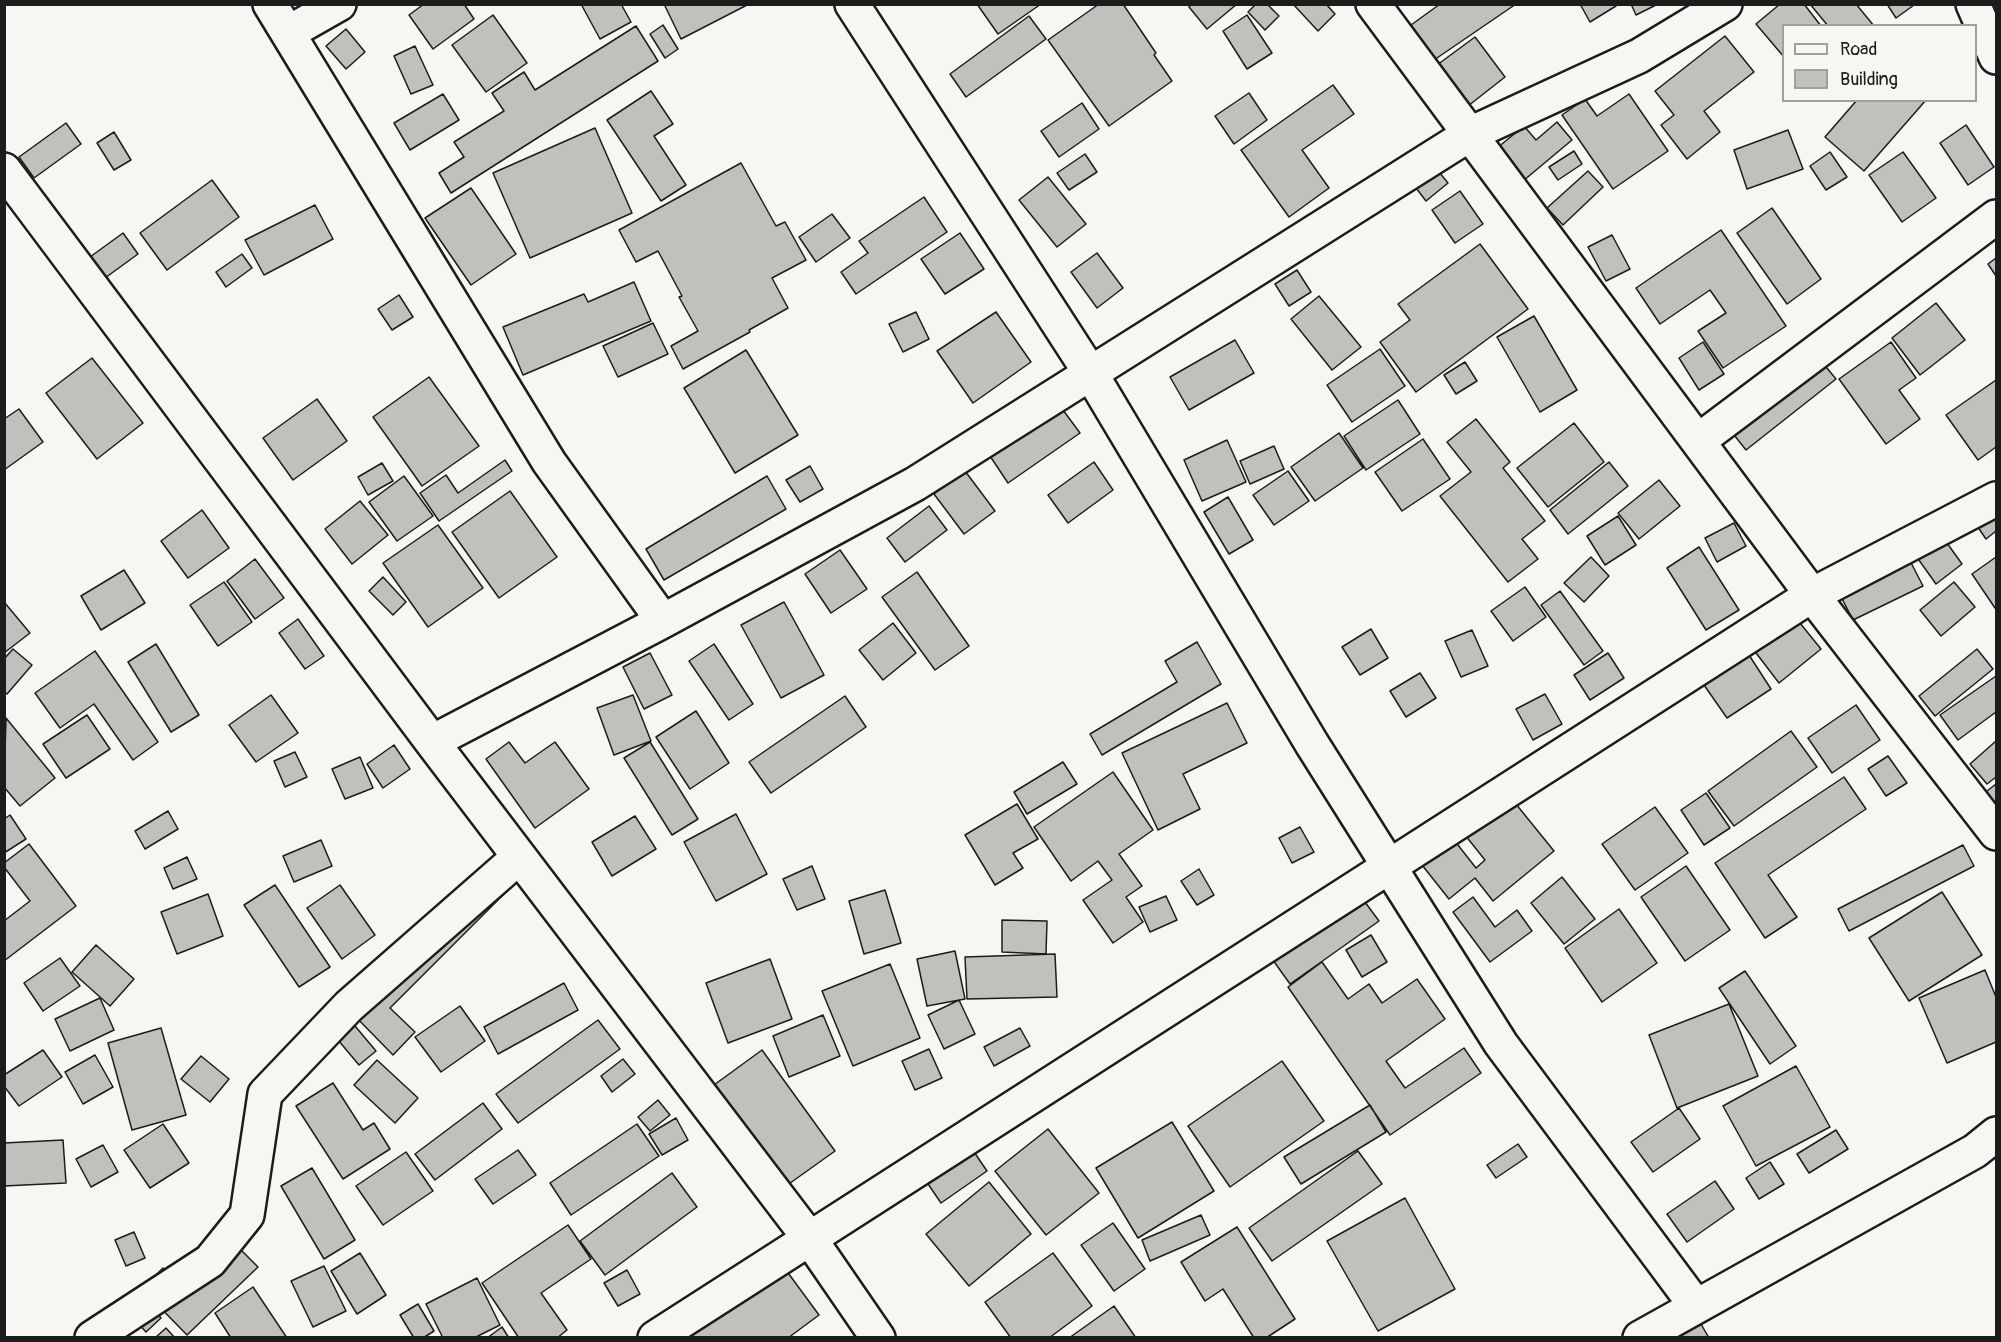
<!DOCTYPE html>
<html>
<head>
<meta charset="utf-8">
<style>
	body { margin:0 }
	#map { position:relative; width:2001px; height:1342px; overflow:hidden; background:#f6f6f2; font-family:Pangolin,sans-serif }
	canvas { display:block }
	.frame { position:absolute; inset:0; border:6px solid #1c1c1c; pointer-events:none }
	.legend { position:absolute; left:1782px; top:24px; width:195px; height:78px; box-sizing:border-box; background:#f6f6f2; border:2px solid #9f9f9c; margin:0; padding:8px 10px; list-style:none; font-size:18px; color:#1c1c1c }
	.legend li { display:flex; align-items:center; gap:12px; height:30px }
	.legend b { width:30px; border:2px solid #9f9f9c }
</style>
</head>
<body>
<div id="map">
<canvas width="2001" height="1342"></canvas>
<div class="frame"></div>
<ul class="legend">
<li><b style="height:8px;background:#f6f6f2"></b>Road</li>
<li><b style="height:16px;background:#c0c0bd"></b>Building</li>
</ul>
</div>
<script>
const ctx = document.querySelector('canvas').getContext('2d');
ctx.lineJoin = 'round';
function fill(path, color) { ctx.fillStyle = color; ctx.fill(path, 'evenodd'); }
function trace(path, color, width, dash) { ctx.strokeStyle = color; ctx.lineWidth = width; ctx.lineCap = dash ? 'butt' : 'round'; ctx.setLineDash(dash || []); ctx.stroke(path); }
const building = new Path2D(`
	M424,4H464L474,19L433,49L409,15Z
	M581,4H621L631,22L600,39Z
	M664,4H749L681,39Z
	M977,4H1041L998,34Z
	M1099,4H1123L1156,53L1154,55L1172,81L1109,126L1048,40Z
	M1191,4H1237L1207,29L1189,7Z
	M1256,4H1267L1279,16L1265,30L1248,12Z
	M1293,4H1326L1335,14L1318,31Z
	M1440,4H1516L1434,60L1411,25Z
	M1580,4H1615L1616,6L1590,22Z
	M1631,4H1658L1636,15Z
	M1780,4H1804L1821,26H1784V57L1756,24Z
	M1810,4H1856L1874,26H1828Z
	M1887,4H1914V5L1896,18Z
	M493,15L527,63L486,92L452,45Z
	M1247,15L1272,53L1247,69L1223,31Z
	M1029,16L1046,39L966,97L950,74Z
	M663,25L678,49L665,58L650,34Z
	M636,26L658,61L451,193L439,173L464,157L454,142L504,111L492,93L524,72L535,90Z
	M346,29L365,52L346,69L326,46Z
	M1725,36L1754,72L1704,111L1720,132L1687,159L1661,125L1674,115L1655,91Z
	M1475,37L1505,77L1468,106L1437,65Z
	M415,46L433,85L411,94L394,56Z
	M1333,85L1354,114L1302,150L1329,188L1289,217L1241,150Z
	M651,91L673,124L654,136L686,185L661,201L607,120Z
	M1249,93L1267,120L1234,144L1215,116Z
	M443,94L459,120L410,150L394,123Z
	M1629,94L1668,151L1613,189L1562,115L1585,99L1597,116Z
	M1857,100H1926L1864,171L1825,137Z
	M1082,103L1099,129L1059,157L1041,131Z
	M1557,122L1572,140L1523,181L1497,148L1524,126L1536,140Z
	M66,123L81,144L34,178L19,157Z
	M1966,125L1994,167L1968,185L1940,143Z
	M595,128L632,213L530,258L493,173Z
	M1788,130L1803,169L1747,189L1734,150Z
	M114,132L131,160L114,170L97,143Z
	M1574,151L1582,164L1558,180L1549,167Z
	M1830,152L1847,177L1826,190L1810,166Z
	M1903,152L1936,198L1902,222L1869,175Z
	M1085,154L1097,172L1069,190L1057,173Z
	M741,163L776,226L785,222L806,260L772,278L788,308L749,330L750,332L683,369L671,346L698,331L679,297L682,296L658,251L636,262L619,230Z
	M1435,167L1448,183L1426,201L1413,184Z
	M1588,171L1603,187L1563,225L1547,208Z
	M1048,177L1086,224L1057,247L1019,200Z
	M212,180L239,217L167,270L140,233Z
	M471,188L516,254L471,285L425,218Z
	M1460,191L1483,224L1455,243L1432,210Z
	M924,197L947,232L856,294L841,272L868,253L859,241Z
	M315,205L333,239L264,275L245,240Z
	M1772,208L1821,279L1787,304L1737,233Z
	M832,214L850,238L816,262L799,237Z
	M1721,230L1786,326L1723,368L1698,331L1726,313L1710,290L1660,324L1636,288Z
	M123,233L138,254L105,278L90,257Z
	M960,233L984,269L945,294L921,259Z
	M1612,235L1630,269L1606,281L1588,247Z
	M1480,244L1528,309L1416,392L1380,342L1410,320L1398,304Z
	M1097,253L1123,288L1097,308L1071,272Z
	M242,254L252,268L226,287L216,272Z
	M1996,258V276L1988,264Z
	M1297,270L1311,292L1289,306L1275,284Z
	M634,282L651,321L523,375L503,327L584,294L588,302Z
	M399,295L413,317L392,330L378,309Z
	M1319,296L1361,347L1332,370L1291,319Z
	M1936,303L1965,340L1920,375L1892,338Z
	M916,312L929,339L903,352L889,324Z
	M996,312L1031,362L973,403L937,351Z
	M1534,316L1577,390L1540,412L1497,337Z
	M653,323L668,354L618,377L603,346Z
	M1235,340L1254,373L1189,410L1170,377Z
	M1703,342L1724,374L1699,390L1679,358Z
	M1891,342L1916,378L1899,390L1920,419L1886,444L1839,379Z
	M1380,349L1405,386L1352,422L1327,385Z
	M746,350L798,435L735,473L684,388Z
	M1812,350L1836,379L1746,450L1723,421Z
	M92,358L143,423L97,459L46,393Z
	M1465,362L1477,381L1456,394L1444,375Z
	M429,377L479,446L422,486L373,417Z
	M1996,380V447L1978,460L1946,415Z
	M317,399L347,441L293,480L263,438Z
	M1398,400L1420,434L1366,470L1344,436Z
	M1060,406L1080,433L1008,483L990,456Z
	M19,409L43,442L4,470V419Z
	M1476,419L1510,462L1503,468L1545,521L1522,539L1538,559L1508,582L1440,496L1471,472L1447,442Z
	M1574,423L1604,462L1548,507L1517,468Z
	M1339,433L1363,468L1315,501L1291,467Z
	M1423,439L1450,479L1402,511L1375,472Z
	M1227,440L1246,482L1202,501L1184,460Z
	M1274,446L1284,469L1250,484L1240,461Z
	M505,460L512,471L439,521L420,493L446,475L458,493Z
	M1094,462L1113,490L1068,523L1048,495Z
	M1609,462L1628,486L1568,534L1550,510Z
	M382,463L393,481L368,495L358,477Z
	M810,466L823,489L800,502L786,480Z
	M965,471L995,511L964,534L934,494Z
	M1288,471L1309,501L1274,525L1253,495Z
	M404,476L433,516L397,541L369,502Z
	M767,476L786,509L664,580L646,549Z
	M1659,480L1680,506L1639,539L1618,513Z
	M510,491L557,557L499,598L452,532Z
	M1228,497L1253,540L1229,554L1204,512Z
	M360,501L388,535L352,564L325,529Z
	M929,506L947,530L905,562L887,538Z
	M1996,507V531L1986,539L1975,523Z
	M202,510L229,548L188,578L161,541Z
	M1618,516L1636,545L1605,565L1587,536Z
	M1734,523L1746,546L1717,562L1705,538Z
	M438,525L483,588L428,627L383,563Z
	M1942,536L1962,564L1936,584L1916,556Z
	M1699,547L1739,610L1706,630L1667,568Z
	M840,550L867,589L831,613L805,574Z
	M1906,553L1923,586L1853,620L1836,587Z
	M1591,557L1609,576L1584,602L1564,583Z
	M1996,557V607L1995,608L1972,574Z
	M255,559L284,598L255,619L227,581Z
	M124,570L145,603L101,630L81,596Z
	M917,572L969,646L935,670L882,597Z
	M383,577L406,602L393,615L369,591Z
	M224,582L252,622L218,646L190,605Z
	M1954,582L1975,607L1941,636L1920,610Z
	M1525,587L1546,617L1513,641L1491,611Z
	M1560,591L1603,651L1584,665L1541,605Z
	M4,602L30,633L4,653Z
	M784,602L824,675L781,698L741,625Z
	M1791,612L1821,649L1779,683L1750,645Z
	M298,619L324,656L305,669L279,633Z
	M893,623L916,653L883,680L859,650Z
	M1371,629L1388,658L1360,675L1342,647Z
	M1472,630L1488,666L1461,677L1445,641Z
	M1197,642L1221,684L1102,755L1090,734L1177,682L1165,661Z
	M156,644L199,715L171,732L128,662Z
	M714,644L753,704L729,720L689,661Z
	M13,649L32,665L7,694L4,692V659Z
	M1977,649L1993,669L1935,716L1919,696Z
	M95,651L158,742L133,760L94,704L60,728L35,693Z
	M650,653L672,695L644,709L623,667Z
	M1608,653L1624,678L1590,700L1574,675Z
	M1749,655L1771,689L1727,718L1704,685Z
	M1420,673L1436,698L1406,717L1390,691Z
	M1996,676V712L1958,740L1940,715Z
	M1545,694L1562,724L1533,740L1516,709Z
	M271,695L298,733L256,762L229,725Z
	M633,695L651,741L614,755L597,708Z
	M845,696L866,727L771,793L749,762Z
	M1227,703L1247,743L1183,774L1200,809L1158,830L1122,753Z
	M1856,705L1880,740L1832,773L1808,738Z
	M696,711L729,763L690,789L656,737Z
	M87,715L110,749L66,778L43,744Z
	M6,718L55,778L20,806L4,787Z
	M1791,731L1817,767L1734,826L1708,791Z
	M1996,741V777L1987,784L1970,764Z
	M509,742L525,763L555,742L589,789L535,828L486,759Z
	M650,742L698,819L672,835L624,758Z
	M394,745L410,769L383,788L367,764Z
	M295,752L307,777L285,787L274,761Z
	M1888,756L1907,783L1886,796L1868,769Z
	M360,757L373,788L345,799L332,769Z
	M1063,762L1077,784L1027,814L1014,792Z
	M1113,772L1153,830L1119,854L1142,886L1126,897L1143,922L1113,943L1083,900L1112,880L1098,861L1071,881L1034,827Z
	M1844,777L1866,809L1768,875L1797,917L1765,938L1715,863Z
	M1996,784V811L1983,794Z
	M1507,793L1554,851L1493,901L1475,878L1449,899L1422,865L1454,840L1476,868L1485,860L1461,830Z
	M1706,793L1730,828L1704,845L1681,810Z
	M1017,804L1038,839L1013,853L1023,868L995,885L965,835Z
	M1655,807L1688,853L1635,890L1602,844Z
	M168,811L178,829L145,849L135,831Z
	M736,814L767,874L716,901L684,842Z
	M10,815L26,839L4,853V819Z
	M635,816L656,849L612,876L592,842Z
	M1300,827L1314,852L1292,863L1279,838Z
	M321,840L332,866L294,882L283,856Z
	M29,844L76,906L4,961V921L30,901L4,867V863Z
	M1963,845L1974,866L1849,931L1838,909Z
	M187,857L197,879L173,889L164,868Z
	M812,866L825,899L797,910L783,879Z
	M1686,866L1730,930L1685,961L1641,897Z
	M1199,869L1214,895L1197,905L1181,881Z
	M488,872L507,891L390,1008L415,1032L393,1055L350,1011Z
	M1562,877L1595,919L1564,944L1531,903Z
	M275,885L330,967L299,987L244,905Z
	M340,885L375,935L342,959L307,908Z
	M885,890L901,943L864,954L849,901Z
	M1942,892L1982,955L1909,1001L1869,938Z
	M208,894L223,936L177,954L161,912Z
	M1359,894L1379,921L1290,984L1270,956Z
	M1166,896L1177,920L1150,932L1139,907Z
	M1473,897L1495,927L1517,910L1532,931L1490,962L1453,912Z
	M1619,909L1657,963L1602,1002L1565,948Z
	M1002,920L1047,921L1046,954L1002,952Z
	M1371,935L1387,962L1362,977L1346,950Z
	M96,945L134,979L110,1006L72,972Z
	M955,951L965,999L927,1006L917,959Z
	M1055,954L1057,997L967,999L965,957Z
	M60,958L80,986L43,1011L24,983Z
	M770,959L792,1019L728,1043L706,983Z
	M1322,962L1348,999L1369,984L1382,1003L1417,979L1445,1019L1386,1061L1405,1088L1464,1048L1481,1073L1390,1135L1288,987Z
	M890,964L920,1038L853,1066L822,991Z
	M1985,970L1996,997V1042L1947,1063L1919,998Z
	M1745,971L1796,1046L1770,1064L1719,988Z
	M564,983L578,1010L498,1054L484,1027Z
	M100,998L114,1030L70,1051L55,1019Z
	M959,1000L975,1034L944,1049L928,1015Z
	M1729,1004L1758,1076L1677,1108L1649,1035Z
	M460,1006L485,1041L441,1072L415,1037Z
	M823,1015L840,1056L789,1077L773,1036Z
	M598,1020L620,1049L518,1123L496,1094Z
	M355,1026L376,1051L359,1065L338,1040Z
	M161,1028L186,1115L132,1130L108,1043Z
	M1020,1028L1030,1046L994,1066L984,1047Z
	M929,1049L942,1078L915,1090L902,1061Z
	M43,1050L62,1077L19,1106L4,1086V1075Z
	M762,1050L835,1151L786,1186L714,1085Z
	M95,1055L113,1087L83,1104L65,1072Z
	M201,1056L229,1079L210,1102L181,1079Z
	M623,1059L635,1074L612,1092L601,1076Z
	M377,1060L418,1098L395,1123L354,1085Z
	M1282,1061L1324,1121L1230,1187L1188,1126Z
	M1796,1066L1830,1127L1756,1166L1723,1106Z
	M333,1083L363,1130L374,1123L390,1149L343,1179L296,1106Z
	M658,1100L670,1115L650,1131L638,1117Z
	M483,1103L502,1129L435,1180L415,1154Z
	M1370,1105L1386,1132L1301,1184L1284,1157Z
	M1679,1108L1700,1139L1653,1172L1631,1142Z
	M676,1118L688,1140L662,1155L649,1134Z
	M1172,1122L1214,1191L1138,1238L1096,1168Z
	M163,1124L189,1163L150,1188L124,1150Z
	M637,1124L659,1156L571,1215L550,1183Z
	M1048,1129L1099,1193L1046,1235L995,1171Z
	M1836,1130L1848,1149L1809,1173L1797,1154Z
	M63,1140L66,1183L4,1186V1143Z
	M1518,1144L1527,1157L1496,1178L1487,1165Z
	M103,1145L118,1172L91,1187L76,1159Z
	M970,1146L987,1171L941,1203L924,1178Z
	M518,1150L536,1175L493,1204L475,1179Z
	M1358,1151L1382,1184L1272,1261L1249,1228Z
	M406,1152L433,1191L383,1225L356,1186Z
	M1770,1162L1784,1184L1759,1199L1746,1178Z
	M312,1168L355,1240L324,1259L281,1186Z
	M672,1173L697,1207L605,1275L580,1241Z
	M1715,1181L1734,1209L1687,1242L1667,1214Z
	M989,1182L1031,1234L969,1286L926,1234Z
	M1405,1198L1455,1289L1378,1331L1327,1241Z
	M1201,1215L1210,1235L1150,1261L1142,1240Z
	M1113,1223L1145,1269L1114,1291L1081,1245Z
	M568,1225L591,1259L541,1293L567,1330L557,1338H519L482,1283Z
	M1237,1227L1295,1319L1266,1338H1254L1223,1289L1205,1301L1181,1262Z
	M134,1232L145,1258L126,1266L115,1240Z
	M227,1236L258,1267L187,1335L142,1289L163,1268L178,1283Z
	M360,1253L386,1295L357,1314L331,1271Z
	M1053,1253L1092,1306L1049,1338H1011L985,1302Z
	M324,1266L346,1311L313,1327L291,1281Z
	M783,1266L819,1315L788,1338H635L712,1282Z
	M627,1270L640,1294L618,1306L604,1283Z
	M477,1278L500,1325L474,1338H443L426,1304Z
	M253,1287L287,1338H231L215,1313Z
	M141,1295L161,1318L146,1332L126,1310Z
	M418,1304L434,1331L423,1338H414L400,1315Z
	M1114,1306L1136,1338H1069Z
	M1697,1317L1709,1338H1680L1675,1330Z
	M502,1327L509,1338H487Z
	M166,1328L175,1338H155Z`);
fill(building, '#c0c0bd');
trace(building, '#1c1c1c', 1.5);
const street = new Path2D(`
	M270,4L549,462L663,621
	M852,4L1091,374L1312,744L1501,1044L1696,1306
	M1373,4L1812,595L1996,833
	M1973,4L1996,57
	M288,33L339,4
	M4,170L432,742L810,1239L878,1338
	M1698,441L1996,217
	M432,742L663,621L915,484L1470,134L1639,56L1725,4
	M92,1338L210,1261L247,1215L265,1094L349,1006L519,857
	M655,1338L1812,595L1996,499
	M1640,1338L1975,1151L1996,1134`);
trace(street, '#1c1c1c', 38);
trace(street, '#f6f6f2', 33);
</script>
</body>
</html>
